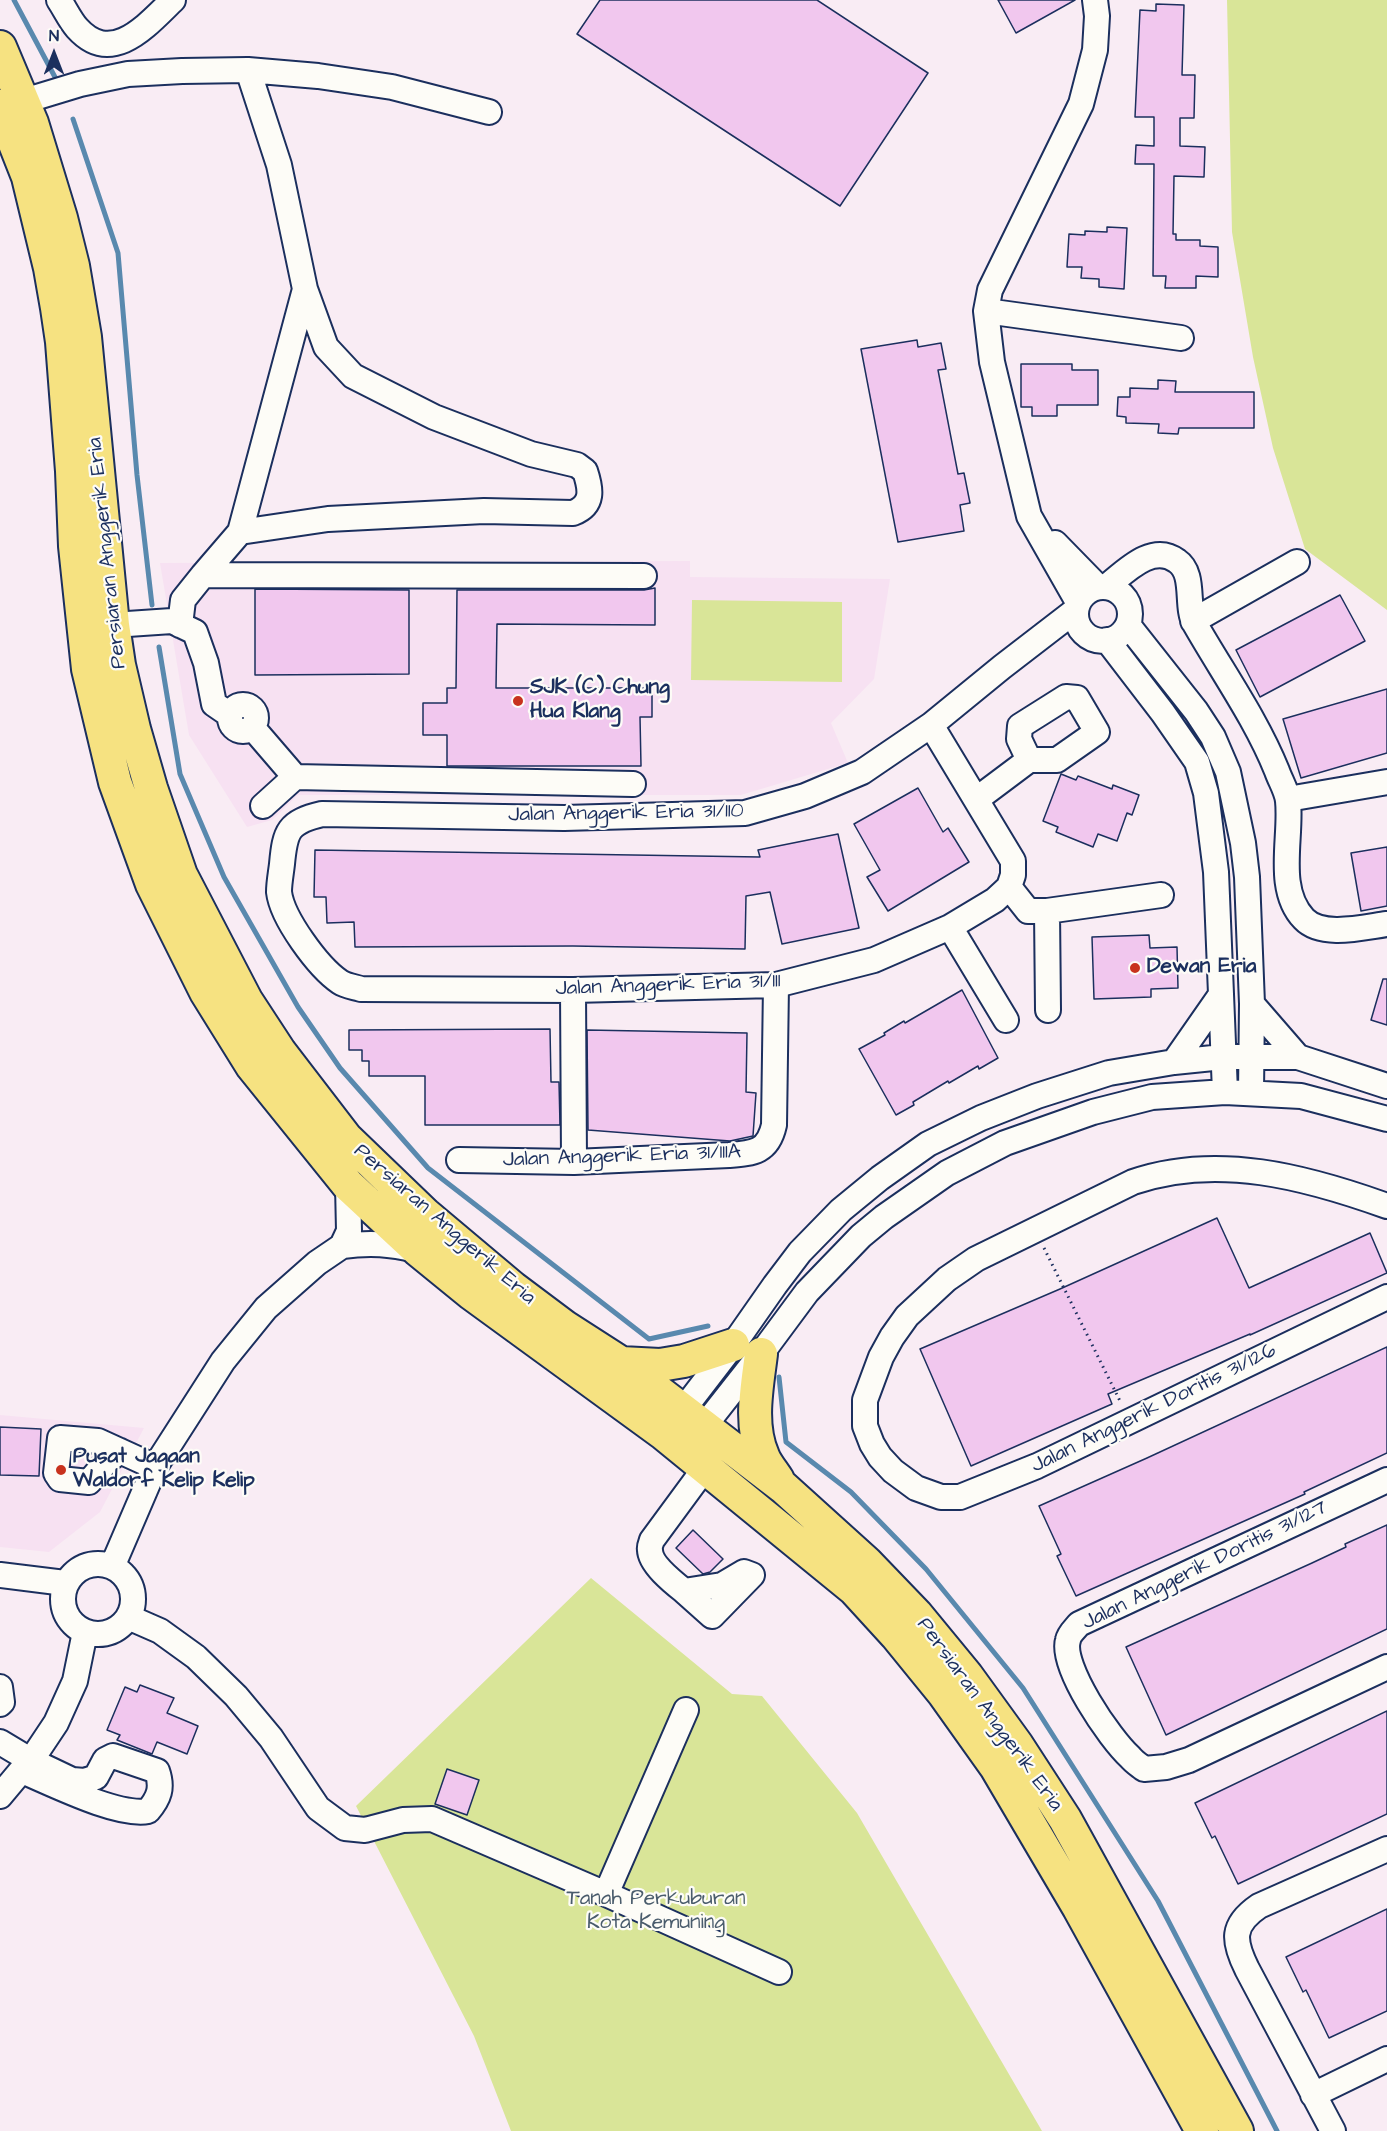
<!DOCTYPE html>
<html>
<head>
<meta charset="utf-8">
<style>
	body { margin:0 }
	#map { position:relative; width:1387px; height:2131px; overflow:hidden; background:#f9ecf4; font-family:"Architects Daughter",sans-serif }
	canvas { display:block }
	.north { position:absolute; left:24px; top:24px; width:60px; height:60px; -webkit-text-stroke:4px #fdfcf7; paint-order:stroke; rotate:0deg; font-size:16px; font-weight:700; line-height:24px; text-align:center; color:#1b2f5e }
	.north::after { content:''; display:block; margin:auto; width:21px; height:27px; background:#1b2f5e; clip-path:polygon(50% 0,100% 100%,50% 72%,0 100%) }
</style>
</head>
<body>
<div id="map">
<canvas width="1387" height="2131"></canvas>
<div class="north">N</div>
</div>
<script>
const ctx = document.querySelector('canvas').getContext('2d');
ctx.lineJoin = 'round';
function fill(path, color) { ctx.fillStyle = color; ctx.fill(path, 'evenodd'); }
function trace(path, color, width, dash) { ctx.strokeStyle = color; ctx.lineWidth = width; ctx.lineCap = dash ? 'butt' : 'round'; ctx.setLineDash(dash || []); ctx.stroke(path); }
function drawText(font, color, halo, rows, align = 'center') {
  ctx.font = font + ' "Architects Daughter",sans-serif'; ctx.lineWidth = 4.5; ctx.setLineDash([]); ctx.textBaseline = 'middle'; ctx.strokeStyle = halo; ctx.fillStyle = color; for (const [text, x, y, turn = 0] of rows) {
    ctx.save(); ctx.translate(x, y); ctx.rotate((+turn || 0) * Math.PI / 180); ctx.textAlign = isNaN(turn) ? turn : align; if (halo) ctx.strokeText(text, 0, 0); ctx.fillText(text, 0, 0); ctx.restore();
  }
}
fill(new Path2D(`
	M690,561V577L890,579L874,679L831,723L848,763L741,795H298L272,820L247,827L189,735L160,563Z
	M0,1415L144,1428L100,1512L49,1552L0,1547Z`), '#f7e1f2');
fill(new Path2D(`
	M1227,0H1387V610L1305,549L1273,448L1253,357L1232,232Z
	M692,600L842,602V682L691,680Z
	M591,1578L732,1694L762,1696L857,1813L1042,2131H511L474,2036L356,1806Z`), '#d9e598');
trace(new Path2D(`
	M14,0L56,79
	M73,119L118,253L137,475L152,605
	M159,647L180,774L224,877L298,1007L340,1068L428,1168L649,1339L708,1326
	M779,1377L786,1442L851,1492L926,1569L1023,1688L1158,1901L1277,2131`), '#5989ae', 5);
const building = new Path2D(`
	M600,0H817L928,73L840,206L577,34Z
	M998,0H1075L1016,33Z
	M1156,4L1184,5L1182,75H1195L1194,118H1180V146L1205,147L1204,177L1174,176L1173,234H1176V240H1200V246L1218,247V277L1196,276V288H1165L1166,276H1153L1154,164H1135L1136,145L1154,146V117H1135L1140,10L1156,11Z
	M1107,227L1127,228L1124,289L1099,287V279L1081,278L1082,267H1067L1069,234L1085,235V231L1107,232Z
	M917,340L918,347L941,343L946,369L938,370L958,474L964,473L970,503L960,505L964,531L898,542L861,349Z
	M1021,364H1072V370H1098V405H1057V416H1032V407H1021Z
	M1158,380L1176,381L1175,392H1254V428H1179L1178,434L1158,433L1159,424L1126,423V417L1117,416L1118,397H1130V388L1158,389Z
	M655,588V625L497,624L496,688H652V717H640L641,766H447V735H423V703H447V688H456L457,590H644Z
	M255,589L409,590V674L255,675Z
	M1340,595L1365,641L1260,697L1236,650Z
	M1387,689V753L1301,778L1283,719Z
	M1061,774L1076,780L1078,776L1112,789L1113,785L1139,795L1132,815L1127,813L1117,841L1098,834L1093,847L1056,832L1058,827L1043,821Z
	M918,788L943,832L948,828L969,862L888,911L867,877L880,870L854,824Z
	M838,834L859,928L782,944L770,892L746,896L745,949L573,946L355,947L354,922L327,923L326,897H314L315,850L760,857L758,850Z
	M1387,847V906L1361,911L1351,853Z
	M1149,935L1150,948L1177,947L1178,988L1151,989V997L1094,999L1092,937Z
	M1383,979H1387V1025L1371,1020Z
	M962,990L998,1058L979,1069L978,1066L949,1083L948,1081L913,1102L914,1105L896,1115L859,1049L885,1035L884,1033L904,1021L905,1023Z
	M550,1029L551,1082H559L560,1125H425V1076H369V1061H362V1050H349V1030Z
	M587,1030L747,1033L746,1092L756,1093L753,1136L730,1141L588,1130Z
	M1217,1218L1249,1288L1370,1233L1387,1273L1250,1335V1334L1108,1394L1112,1404L971,1466L920,1349L1060,1289Z
	M1387,1347V1453L1304,1492L1305,1494L1076,1596L1057,1556L1061,1554L1039,1506L1147,1458Z
	M0,1427L41,1429L39,1476L0,1475Z
	M1387,1525V1629L1166,1735L1126,1647L1312,1563L1346,1547L1345,1544Z
	M693,1530L723,1559L710,1572L703,1574L676,1548Z
	M140,1685L174,1698L167,1713L198,1726L187,1754L157,1742L152,1754L117,1740L120,1735L107,1730L125,1687L137,1692Z
	M1387,1711V1814L1238,1884L1215,1836L1212,1838L1195,1803Z
	M447,1769L479,1780L467,1815L435,1804Z
	M1387,1909V2011L1329,2038L1306,1990L1303,1992L1286,1957Z`);
fill(building, '#f1c7ee');
trace(building, '#1b2f5e', 1.5);
const minor = new Path2D(`
	M59,0C65,9 70,20 77,28C112,67 147,25 173,0
	M24,101L80,84L128,74L182,71L248,70L318,76L392,87L489,112
	M986,311L1181,338
	M240,532L328,519L484,511L573,513C594,505 591,489 585,471L577,465L531,454L434,417L353,376L326,347L305,289L279,165L248,70
	M1055,543L1098,587
	M203,575L240,532L305,289
	M1106,587C1124,573 1152,542 1177,561C1196,574 1185,606 1195,624C1223,673 1256,719 1277,771C1280,780 1287,791 1288,801C1292,837 1275,889 1304,919C1322,938 1364,927 1387,924
	M1076 614a27 27 0 1 1 54 0a27 27 0 1 1-54 0Z
	M1078,602L1029,516L992,362L986,311L990,290L1081,104L1095,50L1097,16L1095,0
	M1193,621L1297,562
	M113,625L172,621L195,632L206,663L214,704L230,715
	M180,625L183,600L203,575L644,576
	M1128,625L1196,711L1213,737L1228,772L1243,843L1247,877L1252,1004L1251,1092
	M1107,640L1163,713L1197,762L1206,793L1216,872L1225,1092
	M230 718a13 13 0 1 1 26 0a13 13 0 1 1-26 0Z
	M931,725L1013,861V875L1009,887L995,900L950,927L874,960L776,985L573,990L361,989C355,987 346,986 340,982C318,967 282,918 279,892C279,883 281,873 282,864C285,831 288,822 322,814L564,818L745,813L805,796L862,772L931,725L1002,667L1076,610
	M252,727L295,777
	M977,799L1029,760H1057L1097,732L1077,698L1066,697L1020,726L1019,739L1029,760
	M1288,799L1387,782
	M263,806L295,777L633,784
	M1009,887L1028,911H1047L1161,895
	M1047,911L1048,1010
	M950,927L1006,1020
	M573,990L574,1162
	M1252,1004L1298,1057
	M1174,1062L1220,996
	M459,1160L574,1162L729,1155C754,1153 768,1152 774,1125L776,985
	M348,1185L349,1231L342,1246C372,1242 389,1244 418,1250
	M1387,1206C1306,1177 1217,1153 1133,1182L976,1259L947,1279L907,1316L892,1337L881,1357L865,1400V1426L872,1444L880,1457L893,1471L916,1488L941,1497H960L1037,1466L1387,1297
	M673,1423L733,1345L775,1285L800,1252L841,1210L880,1178L928,1144L981,1118L1037,1096L1109,1073L1174,1062L1223,1057H1298L1387,1086
	M694,1439L761,1354L807,1292L861,1236L884,1217L947,1173L1005,1143L1093,1112L1152,1097L1225,1092L1301,1096L1387,1119
	M120,1451L107,1461L89,1482L60,1479L56,1473L60,1438L98,1441L155,1467
	M1387,1480L1079,1624C1075,1629 1069,1634 1068,1640C1060,1666 1110,1739 1130,1757C1134,1762 1139,1765 1144,1769L1166,1767L1189,1760L1387,1667
	M63 1599a35 35 0 1 1 70 0a35 35 0 1 1-70 0Z
	M112,1567L155,1467L223,1361L266,1308L317,1263L342,1246
	M744,1572L752,1575L712,1616L684,1591L722,1585Z
	M0,1575L65,1583
	M684,1591C674,1583 650,1564 650,1550C649,1547 651,1543 652,1540L705,1468
	M128,1617L160,1631L196,1657L236,1696L271,1738L318,1808L345,1828L365,1830L403,1820L432,1819L606,1894L779,1972
	M0,1687L2,1702L0,1704
	M0,1742L30,1760L72,1780L85,1781L96,1777L105,1760L113,1756L157,1771C163,1788 159,1798 148,1811C118,1817 51,1783 22,1771
	M0,1796L36,1753L56,1723L75,1681L85,1632
	M606,1894L686,1710
	M1313,2095L1387,2059
	M1333,2131L1247,1969C1233,1941 1231,1925 1259,1906L1387,1849`);
const major = new Path2D(`
	M0,47L32,123L61,218L73,266L85,337L113,625L119,665L134,729L151,788L181,875L246,1000L280,1052L346,1138L425,1214L513,1288L565,1327L621,1363L783,1487L866,1562L916,1614L967,1676L1017,1745L1065,1819L1237,2131
	M0,106L28,177L50,268L57,308L62,342L72,471L75,546L88,669L115,782L152,884L206,992L252,1066L348,1185L418,1250L472,1294L664,1434L854,1589L896,1635L944,1694L996,1767L1079,1908L1202,2131
	M761,1354C757,1387 749,1424 763,1456C766,1464 773,1472 778,1480
	M621,1363L660,1365L684,1361L733,1345`);
trace(minor, '#1b2f5e', 28);
trace(major, '#1b2f5e', 36);
trace(new Path2D(`
	M1044,1248L1121,1403`), '#1b2f5e', 3, [1.5, 4.5]);
trace(minor, '#fdfcf7', 24);
trace(major, '#f6e281', 32);
for (const [x, y, r, color] of [
	[518,701,6,"#c8321e"],
	[1135,968,6,"#c8321e"],
	[61,1470,6,"#c8321e"]
]) { const dot = new Path2D(); dot.arc(x, y, r, 0, 2 * Math.PI); ctx.fillStyle = color; ctx.fill(dot); trace(dot, '#fdfcf7', 2); }
drawText('21px', '#1b2f5e', '#fdfcf7', [
	["Persiaran Anggerik Eria",108,553,-96],
	["Jalan Anggerik Eria 31/110",626,814,-1],
	["Jalan Anggerik Eria 31/111",668,986,-2],
	["Jalan Anggerik Eria 31/111A",622,1157,-2],
	["Persiaran Anggerik Eria",444,1225,41],
	["Jalan Anggerik Doritis 31/126",1154,1409,-26],
	["Jalan Anggerik Doritis 31/127",1205,1566,-26],
	["Persiaran Anggerik Eria",989,1715,54]
]);
drawText('bold 21px', '#1b2f5e', '#fdfcf7', [
	["SJK (C) Chung",530,689],
	["Hua Klang",530,713],
	["Dewan Eria",1147,968],
	["Pusat Jagaan",73,1458],
	["Waldorf Kelip Kelip",73,1482]
], 'left');
drawText('21px', '#4a5c6c', '#fdfcf7', [
	["Tanah Perkuburan",656,1900],
	["Kota Kemuning",656,1924]
]);
</script>
</body>
</html>
